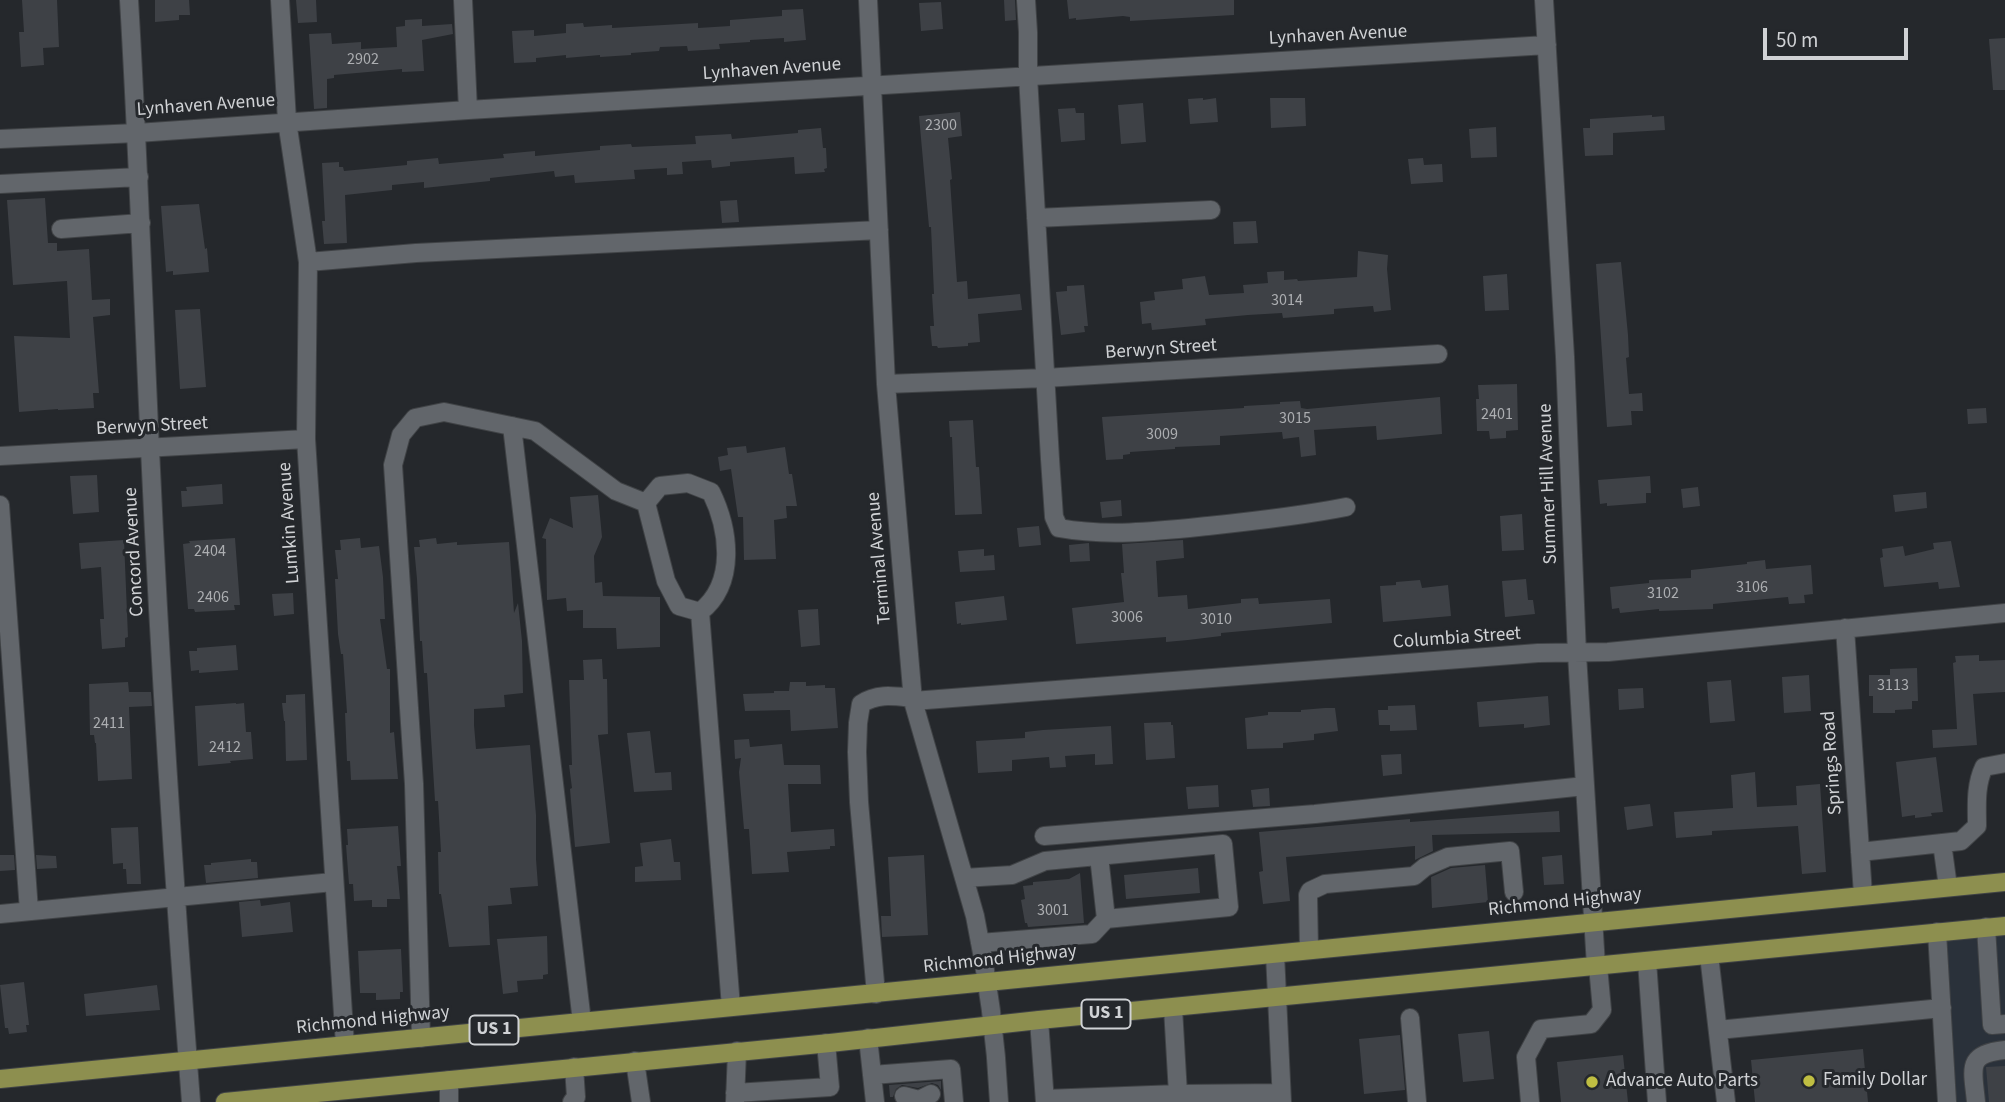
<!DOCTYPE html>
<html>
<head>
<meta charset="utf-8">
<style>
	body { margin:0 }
	#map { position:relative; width:2005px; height:1102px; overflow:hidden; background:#25282c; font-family:"Source Sans 3",sans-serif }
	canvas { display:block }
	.scale { position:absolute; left:1763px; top:28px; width:145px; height:32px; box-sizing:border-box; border:4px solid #d0d2d5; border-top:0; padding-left:9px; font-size:21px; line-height:24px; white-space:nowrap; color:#d0d2d5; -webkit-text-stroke:5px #25282c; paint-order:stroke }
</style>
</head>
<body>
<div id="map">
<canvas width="2005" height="1102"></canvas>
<div class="scale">50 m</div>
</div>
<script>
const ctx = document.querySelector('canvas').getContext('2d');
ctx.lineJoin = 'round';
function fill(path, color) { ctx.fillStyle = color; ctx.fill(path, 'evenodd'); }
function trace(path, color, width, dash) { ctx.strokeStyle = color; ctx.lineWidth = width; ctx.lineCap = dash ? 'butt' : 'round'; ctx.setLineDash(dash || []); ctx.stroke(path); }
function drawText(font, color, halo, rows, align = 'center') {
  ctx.font = font + ' "Source Sans 3",sans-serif'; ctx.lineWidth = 6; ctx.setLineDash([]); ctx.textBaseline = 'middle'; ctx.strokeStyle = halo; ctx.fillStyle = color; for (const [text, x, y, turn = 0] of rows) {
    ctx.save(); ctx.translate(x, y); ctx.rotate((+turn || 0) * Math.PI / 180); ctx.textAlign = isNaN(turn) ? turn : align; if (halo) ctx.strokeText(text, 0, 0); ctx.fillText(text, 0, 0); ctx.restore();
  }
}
fill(new Path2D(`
	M2005,925V1102H1947L1937,932Z`), '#2a313a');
fill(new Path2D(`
	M22,0H57L59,47L43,48L44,65L21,67L19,32H24Z
	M155,0H189L190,15H179V20L155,22Z
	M296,0H316L317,22L298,23Z
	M1004,0H1015L1016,20L1005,21Z
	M1067,0H1234V15L1130,21V17L1123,16L1076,20V18L1069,19Z
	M941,2L943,29L921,31L919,3Z
	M803,9L806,40L784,42V38L750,40V42L719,44L720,49L688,51L687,46L660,47L659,51L631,53V55L600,57V55L566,58V55L536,58V62L514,63L512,31L534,30V36L566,33V24L583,23L584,27L612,25V28L698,23V28L730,26V20L782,16V10Z
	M422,19V26L452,24L453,34L422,40L424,71L402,72V69L334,75V78L327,79V108L314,109L309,34L331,33L332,44L361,42V49L397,47L396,27L405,26V20Z
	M2005,38V90H1993L1989,39Z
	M1203,98V100L1216,98L1218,122L1190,124L1188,99Z
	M1270,98H1305L1306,126L1271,128Z
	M1143,103L1146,142L1121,144L1118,105Z
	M1075,108L1076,113H1084L1085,140L1061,142L1058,109Z
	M960,112L962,136L948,138L952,179L950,180L957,282L967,281L968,299L1020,294L1022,310L978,314L980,342L968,343V346L938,348L937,346H932L930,326H934L932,294H934L931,227H929L919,116Z
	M1652,115V117L1664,116L1665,130L1613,133V155L1585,156L1583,128H1590V119Z
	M1496,127L1497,157L1471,158L1469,129Z
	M821,128L823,148H826L827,168L824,169L825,172L795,174L794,157L730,162V166L712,168L711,160L682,162L683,174L667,175V168L634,170L635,179L575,183L574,175L555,177L554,171L490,178V181L424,188V182L392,185V190L345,195L347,243L324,244L322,221H325L322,163L339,162V167H343L344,171L407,165V161L438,158L439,164L504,158L503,154L535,151V156L600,150V146L631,144L632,147L696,144L695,136L731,134L732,139L798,133V130Z
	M1423,158L1424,165L1442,164L1443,182L1411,184L1408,159Z
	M45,198L48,243H57V251L89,249L92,300L110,299V315L93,317L99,393H93L94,408L58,410V409L19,412L14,336L70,338L67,281L13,285L7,200Z
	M737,200L739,222L722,223L720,201Z
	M199,204L205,249L207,248L209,272L173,275V271L166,272L161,206Z
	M1256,221L1258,243L1234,244L1233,222Z
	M1358,251L1388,255L1387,269L1391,310L1374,312L1373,306L1334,309V314L1283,318L1282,313L1248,315L1205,319L1206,325L1152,330L1151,323L1142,324L1140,302L1155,300L1154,292L1183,289L1182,279L1205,276L1209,295L1244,293L1243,285L1268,283L1267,272L1284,271V280L1297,279L1298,281L1357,277Z
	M1621,262L1628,335L1629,357L1626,358L1629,394L1642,393L1643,411H1631L1632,425L1607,427L1596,264Z
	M1507,274L1509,310L1485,311L1483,276Z
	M1084,285L1088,326H1084L1085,332L1061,335L1056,292L1067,291V286Z
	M200,309L206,387L180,389L175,310Z
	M1517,384L1518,430L1506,431V438L1490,439L1489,431H1477L1476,399H1479L1478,385Z
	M1440,397L1442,434L1377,440L1376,426L1314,430L1316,455L1301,457L1299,437L1283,439L1282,432L1220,436V445L1175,447V449L1130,452V454L1123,455V459L1106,460L1102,417L1244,408V406L1280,404V402L1300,401L1301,408L1307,409Z
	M1986,408L1987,423L1968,424L1967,409Z
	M973,420L976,467H979L982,514L955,515L952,437H950L949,421Z
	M746,446L747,453L785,447L789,474H792L797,506H786L787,518L774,520L776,559L744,560L743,517H738L731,469L720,471L718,457L728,455L727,448Z
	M97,475L99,512L73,514L70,476Z
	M1650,476L1651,493H1646V503L1607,506V503L1600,504L1598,480Z
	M222,484L223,504L182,507L181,491H187L186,487Z
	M1698,487L1700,506L1683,508L1681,489Z
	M1926,492L1927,508L1895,512L1893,495Z
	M598,495L602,537L594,556L595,583L602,582L603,596L660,597V647L617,649L616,628H583V610L567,611L566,598L547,600L546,539L542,538L550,518L573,528L570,497Z
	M1121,500L1122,516L1102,518L1100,502Z
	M1522,514L1524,550L1502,551L1500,516Z
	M1039,526L1041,545L1019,547L1017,528Z
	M235,538L240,605H234L235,610L195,612L194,609H188L183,544L190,543L189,541Z
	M360,538L361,548L379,546L383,577L385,619H380L387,669H390V733L394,732L398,779L351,780L350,761H347L345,713H347L343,654H341L338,634L335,579H338L335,550H341L340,540Z
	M436,538L437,544L457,542V545L509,542L514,613L518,603L522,641L523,693L504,695L505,707L474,709V725L476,749L530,745L536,815V859L538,886L510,888L512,904L488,906L490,945L449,947L441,894H439L438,852H441L438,801H435L427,673H424L422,641H420L417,579L414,547H420L419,540Z
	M124,540L128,637L125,638V647L102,649L100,619H104L101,567L81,569L79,543Z
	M1183,540L1184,558L1156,561L1158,597L1187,595L1188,609L1241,603V599L1258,598L1259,604L1330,599L1332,623L1221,633V636L1188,640L1166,642V637L1076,644L1072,608L1124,602L1121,573H1124L1122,544Z
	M1951,541L1960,587L1939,589L1938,582L1884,587L1880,558L1883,557L1882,549L1903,546L1905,556L1934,549L1933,543Z
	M1089,543L1090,561L1070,562L1069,545Z
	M984,549V556L994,555L995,570L960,572L958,551Z
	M1765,560L1766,569L1811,565L1813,594L1804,595L1805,603L1789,604L1788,597L1713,604V609L1659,611V609L1620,613L1619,608L1612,609L1610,587L1649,583V580L1691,578V570L1747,564V562Z
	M1526,579L1528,600H1533L1535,614L1505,617L1502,581Z
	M1420,580L1422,588L1448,585L1451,616L1383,622L1380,586L1396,585V582Z
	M293,593L294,614L274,616L272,594Z
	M1004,596L1007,620L961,625V623L957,624L955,602Z
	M818,609L820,645L801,647L798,610Z
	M236,645L238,670L199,673V670L191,671L189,651H197V648Z
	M1979,655V661L2005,660V692L1973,694L1977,745L1933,748L1932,730L1957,729L1953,663L1956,662L1955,656Z
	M602,659L603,679H607L608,734L598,735L610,843L575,847L570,789L572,788L569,765H572L569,680H584L583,660Z
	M1917,668L1918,701H1912V709L1895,710V713H1873V696H1869V675H1890V669Z
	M1809,675L1811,711L1784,713L1782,677Z
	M1731,680L1735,721L1710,723L1707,682Z
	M128,682L129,692H151L152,706L129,707L132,779L98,781L96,743H95L94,735H90L89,684Z
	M790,682H806V686L825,685V688H835L838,728L791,731L790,710L745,711L743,694L774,693V691H789Z
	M1643,688L1644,708L1619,710L1618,689Z
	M305,694L307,760L286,761L285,721H284L282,703H286V695Z
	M1548,696L1550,725L1524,728V724L1479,727L1477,702Z
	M236,703V704L244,703L246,732H251L253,759L230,761L231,763L198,766L195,706Z
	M1415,705L1417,730L1390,731V725H1379L1378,710H1388V706Z
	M1325,708H1335L1338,731L1314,734V740L1283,743V748L1247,749L1245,718L1268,715V712H1301V710Z
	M1171,722V725H1173L1175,758L1146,760L1144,723Z
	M1111,726L1113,764L1095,765V754L1065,756L1066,767L1050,768L1049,757L1012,760V771L978,773L976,741L1025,738V732L1043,730Z
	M650,731L655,773L671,772L672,790L634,792L627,733Z
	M749,739L750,747L782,744L784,765H820L821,784H788L791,832L834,829L835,846H830V849L787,852L789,872L752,874L749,829H744L739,772L741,758L735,759L734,740Z
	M1401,754L1402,774L1383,776L1381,755Z
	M1936,757L1943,812L1931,813L1932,816L1915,818V815L1902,817L1896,762Z
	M1755,772L1757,807L1797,805L1796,786L1820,784L1826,872L1802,874L1798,826L1712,831V835L1676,838L1674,812L1733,808L1731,775Z
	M1218,785L1219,807L1188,809L1186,787Z
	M1269,788L1270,806L1253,807L1251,790Z
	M1650,804L1653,826L1627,830L1624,807Z
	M1559,811L1560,832L1432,835L1433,851L1415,860V846L1286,857L1290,901L1263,904L1259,872L1263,871L1259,832L1410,819V822Z
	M398,826L401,866H397L400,899H387V907H372V900L354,901L353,884H349L346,845H348L347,829Z
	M138,827L141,884H127L126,869H123V863L113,864L111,828Z
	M671,839L674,862H680L681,880L635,882V867L643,866L640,843Z
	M0,855H14L15,870L0,871Z
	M36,855L56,856L57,868L37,869Z
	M924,855L928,935L882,937L881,916H891L888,857Z
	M1562,855L1564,884L1544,885L1542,857Z
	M251,859V862H257L258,878L206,883L204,865H211V863Z
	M1485,865L1488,902L1432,908L1431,877L1451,868Z
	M1198,868L1200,893L1126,899L1124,875Z
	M1080,873L1084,923L1028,927L1027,923H1025L1021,900L1025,899L1023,886L1033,885V882L1069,879Z
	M260,900L261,906L290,902L293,932L242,937L239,902Z
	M547,936L548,974L543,975V979L517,981L518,992L503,994L497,939Z
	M401,949L403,992H400V999L376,1000V993H360L358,951Z
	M24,982L29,1025H26L27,1032L9,1034L8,1028H5L0,985Z
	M157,985L160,1010L86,1016L84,994Z
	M1489,1031L1494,1079L1463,1082L1458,1034Z
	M1400,1035L1405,1090L1364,1094L1359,1039Z
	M1863,1049L1868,1102H1755L1751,1060Z
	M1623,1055L1628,1102H1561L1557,1062Z
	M2005,1066V1102H1989L1986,1067Z
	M941,1081V1090L938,1085L932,1083L918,1088L902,1085L896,1089L893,1097H890L889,1085Z`), '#3e4146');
const minor = new Path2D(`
	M129,0C138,150 143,299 150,449C160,667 174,884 191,1102
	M280,0L287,121L308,262L306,439L345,1045
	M463,0L468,110
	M868,0L886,384L913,701L975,916C988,978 996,1039 999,1102
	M1026,0L1028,32V76L1050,459L1054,517L1059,528C1108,537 1159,531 1208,526C1255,521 1301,516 1346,507
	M1544,0L1565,357L1577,654L1596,966
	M0,139L137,133L468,110L1547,45
	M0,184L139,177
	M1036,218L1211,210
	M61,229L141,223
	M308,262L416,253L879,230
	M886,384L1045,378L1438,354
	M512,426L582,1022
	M0,456L306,439
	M688,483L711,492C729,529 737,583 700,612L679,606L666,581L646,503L660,486Z
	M0,505L29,911
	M700,612L731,1007
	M1845,628L1863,895
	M913,701L1538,653L1608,652L2005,613
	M1044,836L1315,814L1585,786
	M1942,843L1948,887
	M1860,852L1961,841L1977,826C1977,806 1975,786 1984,767L2005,763
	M1099,856L1106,919
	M964,878L1012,875L1045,861L1223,844L1229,907L1106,919L1092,934L980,943
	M0,914L333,882
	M1986,927L1992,1025L2005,1024
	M1937,932L1947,1102
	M1309,950L1308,895L1310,891L1325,884L1414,876L1425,867L1448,857L1510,851L1514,892
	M1275,954L1282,1102
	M1709,955L1726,1102
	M1647,961L1657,1102
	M876,994L859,802L857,752L858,723L861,704C877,693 894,696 912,698
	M1410,1018L1417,1102
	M1039,1020L1045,1102
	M1718,1030L1942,1008
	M421,1038L414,784L393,465L401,435L415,418L444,412L535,431L616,491L646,503
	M868,1038L875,1102
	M635,1061L641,1102
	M872,1075L951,1069L954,1102
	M449,1080V1102
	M735,1093L830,1087L826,1043
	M1178,1094L1281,1093
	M904,1096L919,1100L931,1094
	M1045,1099L1178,1094L1173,1008
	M572,1102L576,1097L574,1067
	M735,1102L737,1051
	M1530,1102L1526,1057L1541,1029L1591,1024L1602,1010L1598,966
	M1976,1102C1973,1069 1965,1054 2005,1050`);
const major = new Path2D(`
	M0,1079L2005,882
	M225,1102L830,1043L1039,1020L2005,926`);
trace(minor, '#404346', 20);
trace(major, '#404346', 20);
trace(minor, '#62666b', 18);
trace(major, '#8d8f4f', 18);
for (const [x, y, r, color] of [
	[1809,1081,7,"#bfbe42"],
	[1592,1082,7,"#bfbe42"]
]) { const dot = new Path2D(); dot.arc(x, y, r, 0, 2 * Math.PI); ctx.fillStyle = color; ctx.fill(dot); trace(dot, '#25282c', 2.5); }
drawText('16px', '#acaeb1', null, [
	["2902",363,60],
	["2300",941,126],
	["3014",1287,301],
	["2401",1497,415],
	["3015",1295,419],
	["3009",1162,435],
	["2404",210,552],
	["3106",1752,588],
	["3102",1663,594],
	["2406",213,598],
	["3006",1127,618],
	["3010",1216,620],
	["3113",1893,686],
	["2411",109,724],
	["2412",225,748],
	["3001",1053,911]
]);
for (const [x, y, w] of [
	[1106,1014,49],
	[494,1030,49]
]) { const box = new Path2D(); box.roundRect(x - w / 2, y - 14.5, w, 29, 5); ctx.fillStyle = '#25282c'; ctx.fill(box); trace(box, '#d0d2d5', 2); }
drawText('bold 18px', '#d0d2d5', null, [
	["US 1",1106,1014],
	["US 1",494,1030]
]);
drawText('19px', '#d0d2d5', '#25282c', [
	["Lynhaven Avenue",1338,36,-3],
	["Lynhaven Avenue",772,70,-4],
	["Lynhaven Avenue",206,106,-4],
	["Berwyn Street",1161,350,-4],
	["Berwyn Street",152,427,-3],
	["Summer Hill Avenue",1549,484,-92],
	["Lumkin Avenue",290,523,-94],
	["Concord Avenue",135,552,-93],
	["Terminal Avenue",880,558,-95],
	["Columbia Street",1457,639,-4],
	["Springs Road",1833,763,-94],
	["Richmond Highway",1565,903,-6],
	["Richmond Highway",1000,960,-6],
	["Richmond Highway",373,1021,-6]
]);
drawText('19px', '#d0d2d5', '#25282c', [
	["Family Dollar",1823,1081],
	["Advance Auto Parts",1606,1082]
], 'left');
</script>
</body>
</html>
